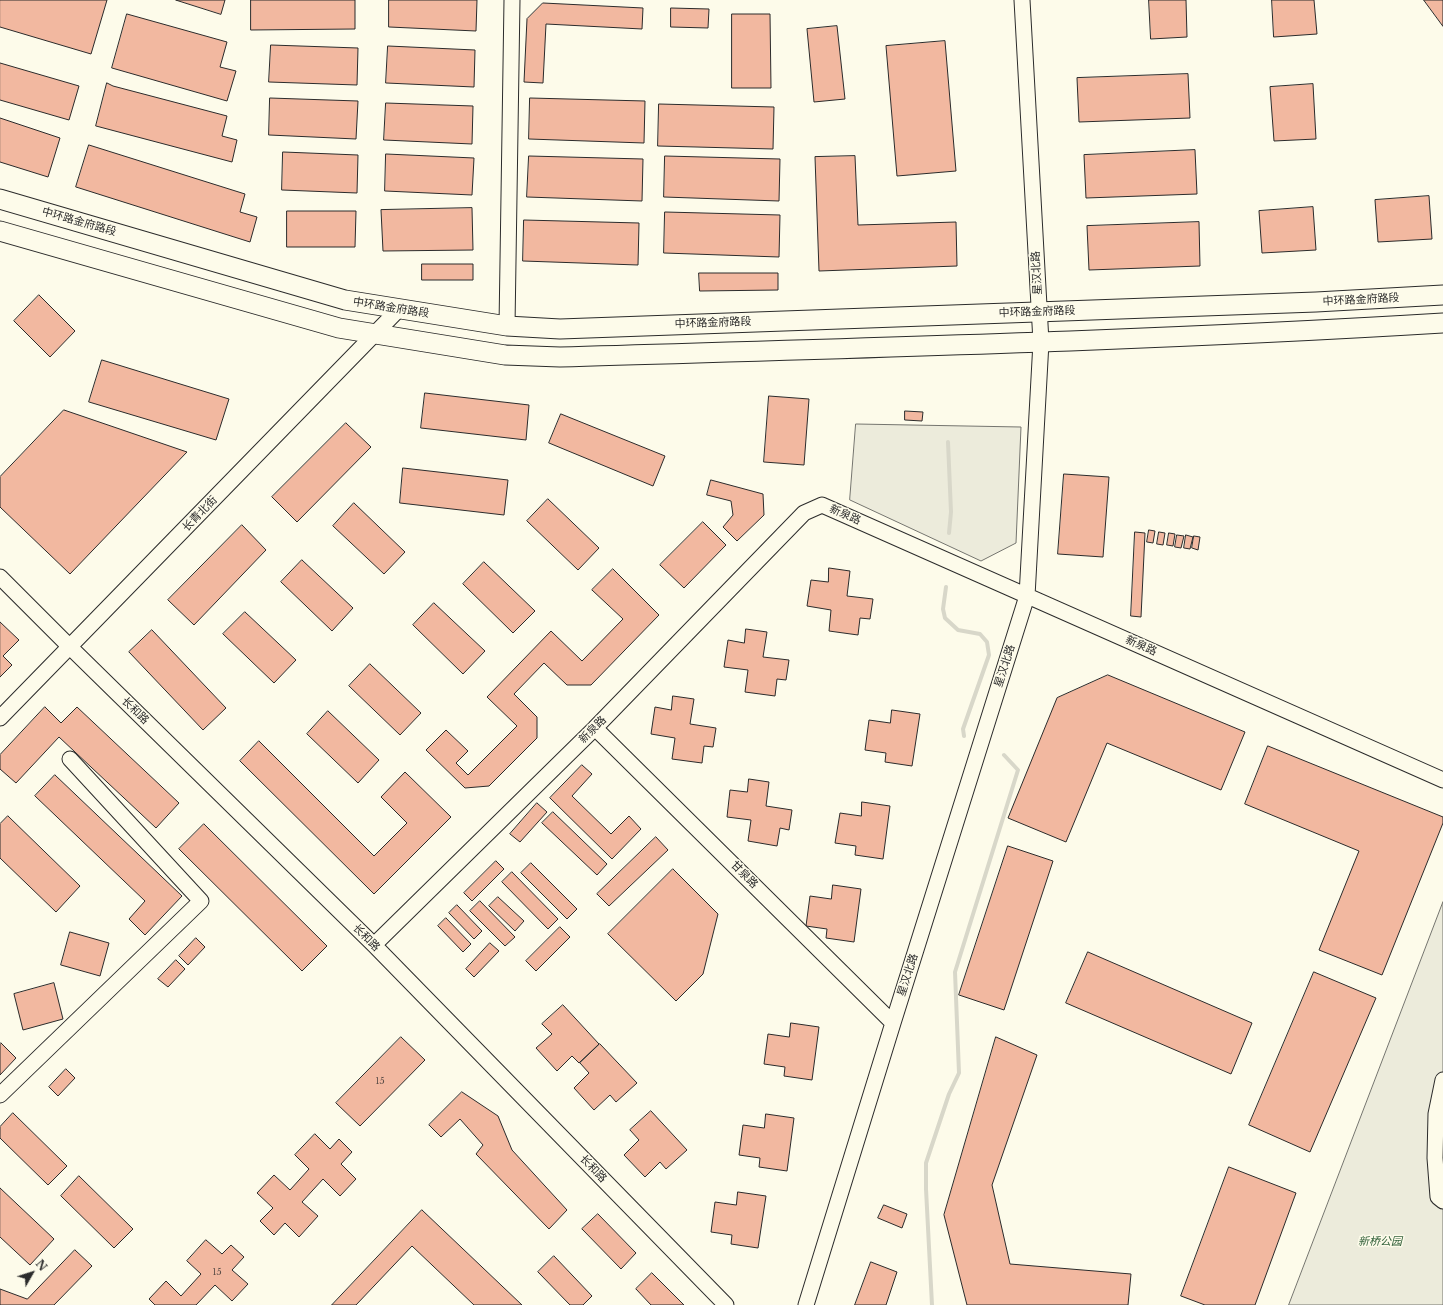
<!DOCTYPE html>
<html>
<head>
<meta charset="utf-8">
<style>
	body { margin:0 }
	#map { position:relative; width:1443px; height:1305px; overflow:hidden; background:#fdfbea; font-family:"Libre Baskerville",serif }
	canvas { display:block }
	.north { position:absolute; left:12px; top:1253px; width:40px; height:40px; -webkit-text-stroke:3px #fdfbea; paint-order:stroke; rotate:51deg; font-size:11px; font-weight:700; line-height:16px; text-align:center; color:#2b2b2b }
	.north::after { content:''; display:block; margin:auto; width:14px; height:18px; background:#2b2b2b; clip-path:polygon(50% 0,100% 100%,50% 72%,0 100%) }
</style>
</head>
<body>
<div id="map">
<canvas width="1443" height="1305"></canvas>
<div class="north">N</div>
</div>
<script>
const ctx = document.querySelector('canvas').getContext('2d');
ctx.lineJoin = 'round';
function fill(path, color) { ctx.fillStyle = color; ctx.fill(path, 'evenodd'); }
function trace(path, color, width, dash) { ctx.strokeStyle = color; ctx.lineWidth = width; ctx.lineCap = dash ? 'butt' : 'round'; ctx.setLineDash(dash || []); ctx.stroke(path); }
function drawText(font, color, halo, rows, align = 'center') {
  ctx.font = font + ' "Libre Baskerville","Noto Sans SC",serif'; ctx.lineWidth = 3; ctx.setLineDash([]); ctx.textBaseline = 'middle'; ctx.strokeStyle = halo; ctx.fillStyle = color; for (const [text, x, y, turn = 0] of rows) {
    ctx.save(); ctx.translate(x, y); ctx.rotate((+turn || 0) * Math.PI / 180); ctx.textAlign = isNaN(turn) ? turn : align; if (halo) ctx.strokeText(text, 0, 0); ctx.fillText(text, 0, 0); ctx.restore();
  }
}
const green = new Path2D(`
	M856,424L1021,427L1016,543L981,561L850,500Z
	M1443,902V1305H1289Z`);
fill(green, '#ecebdb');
trace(green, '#74746e', 1);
trace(new Path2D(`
	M948,442L951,512L949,533
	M946,587L943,609L945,618L958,630L980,634L987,642L989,655L963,729L964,736
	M932,1305L926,1189V1163L949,1094L959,1073L955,972L1018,770L1004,755`), '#d8d7c9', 4);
const building = new Path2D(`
	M0,0H107L91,54L0,27Z
	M176,0H225L221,14Z
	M251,0H355V29L251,30Z
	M389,0H477L476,31L389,27Z
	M1149,0H1186L1187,37L1151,39Z
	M1272,0H1314L1317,34L1274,37Z
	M1424,0H1443V26Z
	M543,3L643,8L642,29L546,24L543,83L524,82L527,19Z
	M671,8L709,9L708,28L671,27Z
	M127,14L227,42L220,67L236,71L227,101L112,68Z
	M732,14H770L771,88H732Z
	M837,26L845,99L814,102L807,29Z
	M945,41L956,171L897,176L886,46Z
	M271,45L358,48L357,85L269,82Z
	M388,46L475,50L474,87L386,83Z
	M0,63L79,86L69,120L0,100Z
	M1188,74L1190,118L1079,122L1077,78Z
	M107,83L113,86L227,116L222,136L237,140L232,162L96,126Z
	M1313,84L1316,139L1274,141L1270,87Z
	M270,98L358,101L356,139L269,135Z
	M530,98L645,101L644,143L529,139Z
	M386,103L473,106L472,144L384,140Z
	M659,104L774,107L773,149L658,146Z
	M0,118L60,138L48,177L0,162Z
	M89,145L245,194L240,212L257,217L250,242L76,187Z
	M1195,150L1197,194L1086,198L1084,155Z
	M283,152L358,155L357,193L282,190Z
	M386,154L474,158L472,195L385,191Z
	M529,156L643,159L642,201L527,197Z
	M665,156L780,159L779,201L664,197Z
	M855,156L858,225L956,222L957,266L819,271L815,157Z
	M1429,196L1432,239L1378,242L1375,200Z
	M1313,207L1316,250L1262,253L1259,211Z
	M472,208L473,250L383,251L381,210Z
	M287,211H356L355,247H287Z
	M665,212L780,215L779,257L664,253Z
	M524,220L639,223L638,265L523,261Z
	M1199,222L1200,266L1089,270L1087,226Z
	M422,264H473V280H422Z
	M699,273H778V290L700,291Z
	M39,295L75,331L50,357L14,321Z
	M102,360L229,399L216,440L89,402Z
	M425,393L529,405L526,440L421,428Z
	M769,396L809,399L804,465L764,462Z
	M64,410L187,452L70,574L0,507V477Z
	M905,411L923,412L922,421L905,420Z
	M561,414L665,456L653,486L549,443Z
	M346,423L371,447L297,522L272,497Z
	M403,468L508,480L504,515L400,503Z
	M1064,474L1109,477L1103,557L1058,554Z
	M711,480L763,494L764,515L737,541L723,527L733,515L731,501L707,495Z
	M548,499L599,548L578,570L527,521Z
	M354,503L405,552L384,574L333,526Z
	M703,522L726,545L684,588L660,565Z
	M242,525L266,550L194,625L168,600Z
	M1149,530L1155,531L1153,543L1147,542Z
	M1135,532L1145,533L1141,617L1131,616Z
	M1159,532L1165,533L1163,545L1157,544Z
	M1169,533L1175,534L1173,546L1167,545Z
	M1177,535L1184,536L1181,548L1175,547Z
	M1186,535L1193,537L1190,549L1184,548Z
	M1194,536L1200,537L1198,550L1192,548Z
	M302,560L353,608L332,631L281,582Z
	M484,562L535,611L513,633L463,584Z
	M829,568L850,571L847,596L873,599L870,619L860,618L858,635L829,631L831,610L807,606L811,580L828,582Z
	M613,569L659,615L591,685H567L544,663L514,694L537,717V738L489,786L465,788L426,750L446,730L468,751L456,763L468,775L517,726L487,697L551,631L582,661L623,619L592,590Z
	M434,603L485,651L463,674L413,625Z
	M245,612L296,660L274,683L223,634Z
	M0,622L19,640L3,656L12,665L0,677Z
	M746,629L767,632L763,657L789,660L786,680L777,679L775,696L745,692L748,670L724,667L728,640L744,643Z
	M152,630L226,708L203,730L129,652Z
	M370,664L421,713L400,735L349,686Z
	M1108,675L1245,732L1221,790L1107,743L1066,842L1008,818L1057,698Z
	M673,696L694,699L690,724L716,728L713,747L704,746L702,763L672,759L675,738L651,734L655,707L671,710Z
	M45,707L61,723L77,707L179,803L156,828L59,737L16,783L0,769V755Z
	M892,710L920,714L912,766L885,762L886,753L865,750L869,720L890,723Z
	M328,711L379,760L358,783L307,734Z
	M259,741L374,856L407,823L381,797L405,772L451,817L374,894L240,761Z
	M1268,746L1443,817V823L1382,975L1319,950L1359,851L1245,804Z
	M582,765L592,774L572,796L611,834L629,816L641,829L612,859L550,798Z
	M55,775L182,896L145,935L129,919L145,901L35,796Z
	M749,779L769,782L766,806L792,810L789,830L780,828L777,846L748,841L751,820L727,817L730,790L747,792Z
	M862,802L890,806L883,859L855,855L856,846L835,843L840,813L861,816Z
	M537,803L547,812L520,842L510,834Z
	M553,812L607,864L597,875L542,823Z
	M8,816L80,886L56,912L0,858V824Z
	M204,824L327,946L302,971L179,849Z
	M656,837L668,850L609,906L597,894Z
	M1008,846L1053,861L1004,1010L959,995Z
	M496,861L504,869L472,901L464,893Z
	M531,863L577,909L567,919L521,873Z
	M673,869L718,914L703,974L676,1001L608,934Z
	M512,872L558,919L548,929L502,882Z
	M833,885L861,889L854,942L826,938L827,929L806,926L810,896L831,899Z
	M498,897L524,921L515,931L489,906Z
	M480,901L515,937L505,946L470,911Z
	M457,905L482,931L474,939L449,913Z
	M446,918L471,944L463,952L438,926Z
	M560,927L570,937L536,971L526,961Z
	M70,932L109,943L100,976L61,965Z
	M196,938L205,947L188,965L179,956Z
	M490,943L499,951L474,977L466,969Z
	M1088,952L1252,1023L1231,1074L1066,1003Z
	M176,960L185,969L168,987L158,979Z
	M1314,972L1376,998L1310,1152L1249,1125Z
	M54,983L63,1019L23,1030L14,994Z
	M563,1005L599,1044L579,1063L572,1056L557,1071L536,1048L552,1034L542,1024Z
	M791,1023L819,1027L812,1080L784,1076L785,1067L764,1064L768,1034L789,1037Z
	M401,1037L425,1060L360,1126L336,1103Z
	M996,1037L1037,1055L992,1185L1010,1264L1131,1274L1128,1305H967L944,1215Z
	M1,1043L16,1058L0,1075V1044Z
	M600,1044L637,1083L616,1102L610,1095L594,1110L574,1088L589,1073L580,1063Z
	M66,1069L75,1078L58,1096L49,1087Z
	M462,1092L498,1116L512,1150L567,1210L549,1229L476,1154L483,1145L460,1119L441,1137L429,1125Z
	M651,1111L687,1150L666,1169L660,1162L645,1177L624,1155L639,1140L630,1130Z
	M13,1113L67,1166L48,1185L0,1138V1127Z
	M766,1114L794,1118L787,1171L759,1167L760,1158L739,1155L743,1125L764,1128Z
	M315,1134L330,1149L339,1139L352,1152L341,1164L356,1179L340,1196L323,1179L302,1202L318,1216L299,1237L285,1223L274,1235L260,1221L273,1208L257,1193L274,1175L290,1190L309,1169L295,1155Z
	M1229,1167L1296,1193L1255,1305H1205L1181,1296Z
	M79,1176L133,1229L114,1248L61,1196Z
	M0,1188L54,1239L30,1265L0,1237Z
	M738,1192L766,1196L758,1248L731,1244L732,1235L711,1232L715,1202L736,1205Z
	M884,1205L907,1214L902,1228L878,1218Z
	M422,1210L522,1305H474L412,1246L356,1305H332Z
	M598,1214L636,1253L621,1269L582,1229Z
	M206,1240L222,1254L231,1245L244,1257L232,1270L248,1284L232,1301L215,1285L196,1305H155L149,1299L166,1281L181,1296L201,1274L187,1261Z
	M75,1250L92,1266L54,1305H0V1289L27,1299Z
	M554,1256L592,1296L583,1305H570L538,1272Z
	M871,1262L897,1272L886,1305H855Z
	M652,1273L684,1305H651L636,1289Z`);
fill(building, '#f2b8a0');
trace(building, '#2b2b2b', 1);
const minor = new Path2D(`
	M507,326L512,0
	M0,577L70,647L374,945L726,1305
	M0,718L399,309
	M595,728L893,1023
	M374,945L595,728L804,513L822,505L1443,780
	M1443,1080L1436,1114L1435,1158L1438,1197L1443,1201
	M0,1095L201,901L70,759
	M806,1305L893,1023L1027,596L1041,342L1022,0`);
const major = new Path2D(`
	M0,199L345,300L507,326L560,329L1316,302L1443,295
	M0,231L339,328L505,355L560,357C854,348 1149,341 1443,323`);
trace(minor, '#2b2b2b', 17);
trace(major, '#2b2b2b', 21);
trace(minor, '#fdfbea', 15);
trace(major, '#fdfbea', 19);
drawText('9px', '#5d4e48', null, [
	["15",380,1081],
	["15",217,1272]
]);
drawText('11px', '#2b2b2b', '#fdfbea', [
	["中环路金府路段",79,222,16],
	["星汉北路",1037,273,-93],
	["中环路金府路段",1361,300,-3],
	["中环路金府路段",391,308,9],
	["中环路金府路段",1037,312,-2],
	["中环路金府路段",713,323,-2],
	["长青北街",200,514,-46],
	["新泉路",845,515,24],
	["新泉路",1141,646,24],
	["星汉北路",1005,666,-72],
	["长和路",135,711,44],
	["新泉路",593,730,-45],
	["甘泉路",744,875,45],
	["长和路",366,938,45],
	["星汉北路",908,975,-72],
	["长和路",593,1169,46]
]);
drawText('italic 11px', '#34623c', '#fdfbea', [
	["新桥公园",1380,1242]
]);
</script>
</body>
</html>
